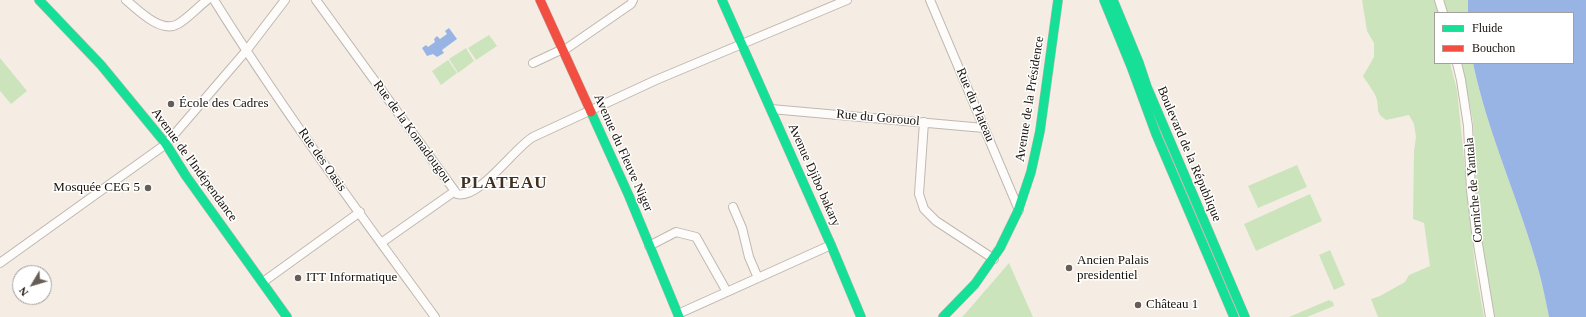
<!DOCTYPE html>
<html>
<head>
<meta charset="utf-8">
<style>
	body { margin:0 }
	#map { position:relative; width:1586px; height:317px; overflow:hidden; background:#f5ede4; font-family:"Times New Roman",serif }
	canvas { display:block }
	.legend { position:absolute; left:1434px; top:12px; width:140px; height:52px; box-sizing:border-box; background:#fff; border:1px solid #a29f9d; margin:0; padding:5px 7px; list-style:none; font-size:12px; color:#171009 }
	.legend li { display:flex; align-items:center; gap:8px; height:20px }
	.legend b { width:20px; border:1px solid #a29f9d }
	.north { position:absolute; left:12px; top:265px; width:40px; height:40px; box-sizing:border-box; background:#fff; border:1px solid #a29f9d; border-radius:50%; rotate:232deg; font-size:11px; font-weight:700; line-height:16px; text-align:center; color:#171009 }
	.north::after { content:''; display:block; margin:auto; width:14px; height:18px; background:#655d56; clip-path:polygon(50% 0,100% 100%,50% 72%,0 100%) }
</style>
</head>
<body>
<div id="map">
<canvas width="1586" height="317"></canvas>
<ul class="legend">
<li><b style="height:5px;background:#16e098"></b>Fluide</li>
<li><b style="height:5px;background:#f24e42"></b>Bouchon</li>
</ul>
<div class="north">N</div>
</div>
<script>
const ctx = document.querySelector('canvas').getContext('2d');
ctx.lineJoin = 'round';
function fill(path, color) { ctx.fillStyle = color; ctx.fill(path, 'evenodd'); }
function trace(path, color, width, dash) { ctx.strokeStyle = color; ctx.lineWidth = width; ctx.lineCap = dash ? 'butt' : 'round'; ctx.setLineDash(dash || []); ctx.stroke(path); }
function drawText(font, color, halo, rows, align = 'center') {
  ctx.font = font + ' "Times New Roman",serif'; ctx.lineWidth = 3; ctx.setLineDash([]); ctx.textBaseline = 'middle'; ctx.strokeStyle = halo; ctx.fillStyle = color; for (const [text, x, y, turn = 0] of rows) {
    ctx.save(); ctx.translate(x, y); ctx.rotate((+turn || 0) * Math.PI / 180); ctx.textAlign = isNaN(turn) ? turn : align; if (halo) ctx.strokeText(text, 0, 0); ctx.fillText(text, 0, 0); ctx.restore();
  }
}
fill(new Path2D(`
	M1362,0H1436L1439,13H1435V63H1450L1457,90L1475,266L1484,317H1378L1371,299L1380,296L1405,282L1409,275L1430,266L1424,223L1413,219L1414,151L1416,137L1414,124L1409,115L1386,120C1375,112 1379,110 1377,100C1375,92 1367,83 1363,76L1374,57V43L1367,31Z
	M1444,0H1468V13H1447Z
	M489,35L497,46L476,60L468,48Z
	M466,48L474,61L458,73L449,59Z
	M0,58L27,91L11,104L0,91Z
	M448,60L457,73L441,85L432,71Z
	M1462,63H1473C1488,135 1520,202 1539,272C1543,287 1546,302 1549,317H1494L1477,213L1473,122Z
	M1297,165L1307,187L1258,208L1248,186Z
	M1310,194L1322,221L1256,251L1244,224Z
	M1330,250L1345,285L1334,290L1319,255Z
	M1009,263L1033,317H962L964,315Z
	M1329,300L1333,302L1334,306L1307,317H1289Z`), '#cce4bc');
fill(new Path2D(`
	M1468,0H1586V317H1549C1546,302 1543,287 1539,272C1520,202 1488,135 1473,63H1573V13H1468Z
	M449,28L457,39L442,50L444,53L437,57L433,54L427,56L422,48L426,45L428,47L435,42L434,39L437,36L440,39L447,34L445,31Z`), '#97b4e5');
const street = new Path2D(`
	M126,0C138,10 161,34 178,24C188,18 197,8 207,0
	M214,0C282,109 359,213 435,317
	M316,0L457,194C479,200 515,147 533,137L656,80L847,0
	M930,0L1019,210
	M1439,0L1443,13
	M563,51L631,4L633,0
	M533,63L563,49
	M1457,63L1461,80L1468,126L1471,190L1476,232L1490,317
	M771,109L984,128
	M924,122L919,194L924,209L936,221L994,259
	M733,207L742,228L749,257L758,278
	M381,243L455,191
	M649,246L676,232L696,237L727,292
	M0,263L166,144L246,51L285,0
	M263,282L360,212
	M678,314L831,245`);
const fast = new Path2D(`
	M39,0L101,65L166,144L186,176L287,317
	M722,0L831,245L861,317
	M1104,0L1131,66L1156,134L1234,317
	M1113,0L1139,63L1147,87L1245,317
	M591,112L629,196L679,317
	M943,317L975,284L1000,248L1018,211L1031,172L1040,131L1058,0`);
const jam = new Path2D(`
	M540,0L591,112`);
trace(street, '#bfb8b0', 10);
trace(fast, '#bfb8b0', 10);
trace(jam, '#bfb8b0', 10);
trace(street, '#fefcfb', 8);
trace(fast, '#16e098', 9);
trace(jam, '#f24e42', 9);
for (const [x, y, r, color] of [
	[171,104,4,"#655d56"],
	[148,188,4,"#655d56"],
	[1069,268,4,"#655d56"],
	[298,278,4,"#655d56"],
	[1138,305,4,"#655d56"]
]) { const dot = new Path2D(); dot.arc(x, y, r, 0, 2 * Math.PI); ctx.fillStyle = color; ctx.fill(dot); trace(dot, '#fff', 1.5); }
drawText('13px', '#171009', '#fff', [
	["Avenue de la Présidence",1030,99,-81],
	["Rue du Plateau",975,105,67],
	["Rue du Gorouol",878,118,5],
	["Rue de la Komadougou",412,132,54],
	["Avenue du Fleuve Niger",623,153,66],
	["Boulevard de la République",1189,154,67],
	["Rue des Oasis",322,160,55],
	["Avenue de l'Indépendance",194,165,54],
	["Avenue Djibo bakary",814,175,66],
	["Corniche de Yantala",1474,190,-95]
]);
drawText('13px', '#171009', '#fff', [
	["École des Cadres",179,104],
	["Mosquée CEG 5",140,188,"right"],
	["Ancien Palais",1077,261],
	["presidentiel",1077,276],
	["ITT Informatique",306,278],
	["Château 1",1146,305]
], 'left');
ctx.letterSpacing = '1px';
drawText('bold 17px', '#3f301f', '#fff', [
	["PLATEAU",504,184]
]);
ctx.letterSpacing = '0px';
</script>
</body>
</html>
